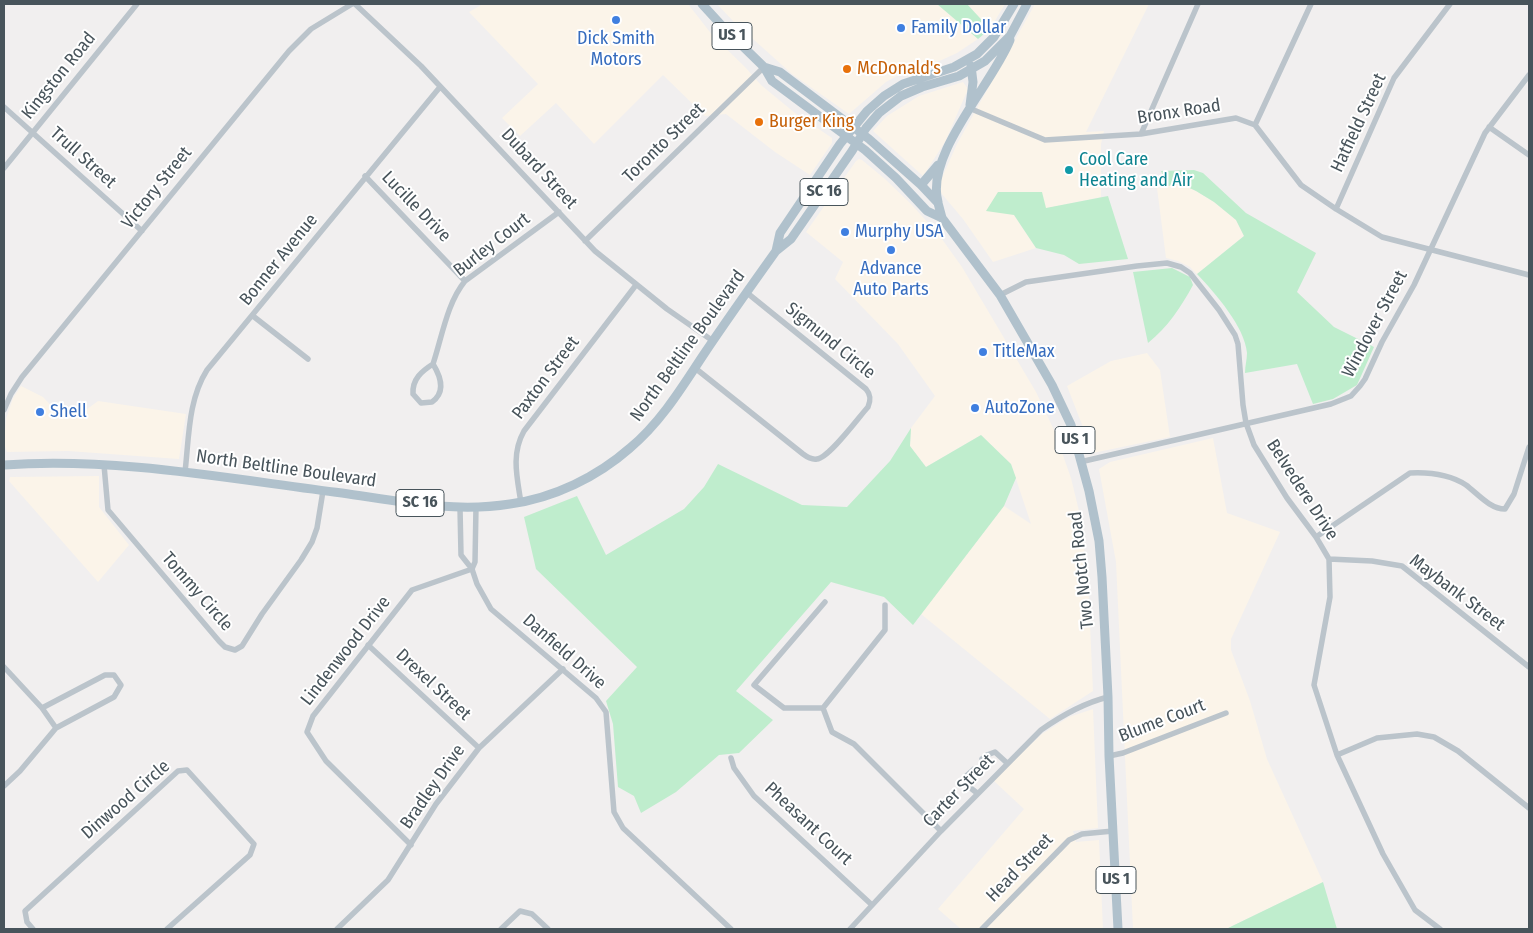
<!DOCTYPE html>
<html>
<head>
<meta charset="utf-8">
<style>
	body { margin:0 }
	#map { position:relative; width:1533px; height:933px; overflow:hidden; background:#f1efef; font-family:"Fira Sans Condensed",sans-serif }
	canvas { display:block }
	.frame { position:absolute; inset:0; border:5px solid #48545b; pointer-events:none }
</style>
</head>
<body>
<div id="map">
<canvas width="1533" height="933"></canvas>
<div class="frame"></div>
</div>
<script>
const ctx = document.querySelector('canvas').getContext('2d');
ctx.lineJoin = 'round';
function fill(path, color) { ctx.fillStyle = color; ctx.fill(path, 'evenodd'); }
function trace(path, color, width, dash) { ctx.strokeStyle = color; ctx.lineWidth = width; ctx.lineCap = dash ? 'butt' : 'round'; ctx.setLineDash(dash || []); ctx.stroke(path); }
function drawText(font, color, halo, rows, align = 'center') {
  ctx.font = font + ' "Fira Sans Condensed",sans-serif'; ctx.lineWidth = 4; ctx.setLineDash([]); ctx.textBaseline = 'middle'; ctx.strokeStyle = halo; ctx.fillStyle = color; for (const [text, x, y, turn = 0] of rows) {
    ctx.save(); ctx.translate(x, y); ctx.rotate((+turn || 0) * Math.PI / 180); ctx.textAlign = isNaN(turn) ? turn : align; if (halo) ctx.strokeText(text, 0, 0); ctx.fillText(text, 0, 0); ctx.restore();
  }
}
fill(new Path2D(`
	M483,4H688L713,36L745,67L761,85L795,113L832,138V143L810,175L775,152L726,114L705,116L663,75L594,144L556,103L520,136L502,118L538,84L469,12Z
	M717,4H937L978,39L957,53L935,63L908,70L886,82L849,114L792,74L734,22Z
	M967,4H1005L990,29Z
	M1035,4H1149L1086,132L1104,131L1101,144V197L1014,215L1036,248L993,262L963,219L941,193L940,182L957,144Z
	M963,82L968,89L945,142L923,176L873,131L887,116L919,96Z
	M859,159L862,160L885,179L911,204L939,235L962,267L1036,392L1054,430L1071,478L1079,511L1088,580L1093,691L1050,719L921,614L1004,506L1031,524L1011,464L981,435L926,467L910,446L911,428L935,396L898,344L835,279L843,262L806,232L856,161Z
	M1181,184L1196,191L1214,202L1236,220L1244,236L1197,274L1190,267L1178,261L1166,258L1157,188Z
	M1147,353L1160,370L1170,437L1093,453L1067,386L1111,361Z
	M21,386L43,397L59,414L75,418L98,401L186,414L179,459L68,451L7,452L4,444L6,419L13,398Z
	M1213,438L1227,513L1280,532L1231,639V650L1250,701L1267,759L1323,882L1226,929H1133L1116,562L1099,469L1110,462Z
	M99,476V507L129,545L98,582L9,481L10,477Z
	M1093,709L1098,828L1073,831L1076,842L1099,840L1103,929H961L938,909L1024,809L994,781L1017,757L1042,734L1069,717Z`), '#fbf4e9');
fill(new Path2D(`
	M937,4H967L990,29L978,39Z
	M1194,170L1203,173L1246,213L1316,253L1297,292L1334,327L1374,347L1357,385L1333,399L1313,404L1297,364L1245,373C1245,366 1247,359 1247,353C1245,327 1215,293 1197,274L1244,236L1236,220L1214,202L1196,191L1181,184L1168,186L1161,171Z
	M998,192H1042L1046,208L1108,196L1128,259L1079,264L1064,255L1036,248L1014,215L986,211Z
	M1172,268L1190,277L1193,285C1181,307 1168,327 1148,343L1133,272Z
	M911,428L910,446L926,467L981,435L1011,464L1016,478L1004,506L913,625L884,597L831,582L736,691L773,720L739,753L719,755L676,792L641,813L634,796L618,787L613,724L606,701L637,667L536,569L524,517L577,496L606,555L684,509L704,487L718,464L802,505L847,507L890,461Z
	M1323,882L1337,929H1226Z`), '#bfedcd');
trace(new Path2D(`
	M355,4L421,66L595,251L667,309L713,341
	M4,107L142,231
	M969,108L1045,140L1141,134L1236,118L1255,125L1301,185L1336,209L1382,237L1529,275
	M1255,125L1311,4
	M1489,127L1529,155
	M1141,134L1198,4
	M4,168L137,4
	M365,176L465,281
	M1336,209L1394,78L1450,4
	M585,241L764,67
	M1000,295L1026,282L1137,266L1167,263L1181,267L1190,273L1219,310L1235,335L1238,344L1243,405L1246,423L1254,445L1287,498L1316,537L1329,559L1330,597L1314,685L1337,755L1383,854L1415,910L1440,929
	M253,316L308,359
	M433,364C422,371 412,379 413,394L421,403L432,402C446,392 441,377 433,364C442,337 447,303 465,281L559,212
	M695,368L803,454C807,457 812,460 817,459C829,458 858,418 868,407C871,400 871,395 866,389L746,292
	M4,410L11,394L22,377L289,51L311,29L352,4
	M1080,462L1331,404L1351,396L1360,386L1365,379L1382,342L1414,285L1485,133L1529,75
	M104,465L108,510L219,641L225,647L235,650L242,646L262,614L301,560L312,542L317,528L323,491
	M185,472C189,438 188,400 207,370L440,87
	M521,503C517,477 511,454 524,431L636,285
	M460,508L461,555L472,569L477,584L491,609L596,698L606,712L614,812L623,828L731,929
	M1316,537L1410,473C1430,472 1449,474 1466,485C1478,494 1490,509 1505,509L1514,494L1529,447
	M1329,559L1372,561L1402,566L1529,667
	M472,569L475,562L476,507
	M825,602L754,685L784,708H823L885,630V605
	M368,645L479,748
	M4,667L42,708L56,728
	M823,708L832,732L854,744L941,831
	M1337,755L1377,738L1417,734L1434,737L1458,751L1529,808
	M1109,756L1123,753L1226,713
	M731,758L734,768L754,796L872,905
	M982,759L987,755L995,752L1007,763
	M974,769L965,777L968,786L977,793
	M4,786L20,771L56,728L114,697L121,685L114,675H105L42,708
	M411,845L326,761L307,732L313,716L412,590L472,569
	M33,929L27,922L25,911L178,771L187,770L254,844L250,855L167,929
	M337,929L388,880L436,804L479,748L563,669
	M501,929L520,911L532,914L548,929
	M850,929L941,831L1041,730C1061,716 1084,703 1108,697
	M982,929L1069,840L1082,834L1113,831`), '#bbc4cb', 5.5);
trace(new Path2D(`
	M702,4L724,28L764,67L772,81L865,150L896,178L927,211L942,218
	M764,67L780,72L869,139L921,185L938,203L942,218L1000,295L1052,385L1071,425L1089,491L1099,541L1102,577L1108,697L1109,756L1118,929
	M970,105L973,82L971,66
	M921,185L938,165
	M938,202C925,154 992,85 1010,40
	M776,251L780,233L840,144L867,111L884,96L903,84L954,67L977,54L994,37L1014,4
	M4,465C117,457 230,479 342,493C398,501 454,513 510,504C554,498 597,477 630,448C660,423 681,389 702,357C726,321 751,286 776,251L791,239L852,151L866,128L879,113L901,96L922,87L959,76L985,61L1010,36L1027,4`), '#b0c1cc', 9);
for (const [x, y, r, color] of [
	[616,20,5,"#3f7fe0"],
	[901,28,5,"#3f7fe0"],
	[847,69,5,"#e8710a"],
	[759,122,5,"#e8710a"],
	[1069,170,5,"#0f9aa8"],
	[845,232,5,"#3f7fe0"],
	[891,250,5,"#3f7fe0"],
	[983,352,5,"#3f7fe0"],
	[975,408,5,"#3f7fe0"],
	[40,412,5,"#3f7fe0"]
]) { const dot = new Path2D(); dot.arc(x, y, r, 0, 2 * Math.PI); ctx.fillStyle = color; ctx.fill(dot); trace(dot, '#fff', 2); }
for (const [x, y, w] of [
	[732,36,40],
	[824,192,48],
	[1075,440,40],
	[420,503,48],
	[1116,880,40]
]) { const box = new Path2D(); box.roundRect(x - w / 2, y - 13.5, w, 27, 4); ctx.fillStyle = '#fff'; ctx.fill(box); trace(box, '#48545b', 1); }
drawText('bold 16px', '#48545b', null, [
	["US 1",732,36],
	["SC 16",824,192],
	["US 1",1075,440],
	["SC 16",420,503],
	["US 1",1116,880]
]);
drawText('18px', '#366cbe', '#fff', [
	["Family Dollar",911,28],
	["Dick Smith",616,39,"center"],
	["Motors",616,60,"center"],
	["Murphy USA",855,232],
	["Advance",891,269,"center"],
	["Auto Parts",891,290,"center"],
	["TitleMax",993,352],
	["AutoZone",985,408],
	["Shell",50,412]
], 'left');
drawText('18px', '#c56008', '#fff', [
	["McDonald's",857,69],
	["Burger King",769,122]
], 'left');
drawText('18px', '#48545b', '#fff', [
	["Kingston Road",59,76,-51],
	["Bronx Road",1179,112,-9],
	["Hatfield Street",1359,123,-65],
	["Toronto Street",664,143,-44],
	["Trull Street",83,158,42],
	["Dubard Street",539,169,47],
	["Victory Street",157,188,-51],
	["Lucille Drive",416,207,46],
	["Burley Court",492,245,-38],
	["Bonner Avenue",279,260,-51],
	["Windover Street",1375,324,-62],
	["Sigmund Circle",830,341,39],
	["North Beltline Boulevard",688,346,-54],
	["Paxton Street",546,378,-53],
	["North Beltline Boulevard",286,469,8],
	["Belvedere Drive",1302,490,57],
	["Two Notch Road",1082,570,-96],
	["Tommy Circle",197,592,49],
	["Maybank Street",1457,593,37],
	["Lindenwood Drive",346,651,-52],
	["Danfield Drive",564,652,41],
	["Drexel Street",433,685,43],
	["Blume Court",1162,721,-21],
	["Bradley Drive",433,787,-55],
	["Carter Street",959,791,-46],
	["Dinwood Circle",126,800,-41],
	["Pheasant Court",808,824,43],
	["Head Street",1020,868,-46]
]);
drawText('18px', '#0d838f', '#fff', [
	["Cool Care",1079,160],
	["Heating and Air",1079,181]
], 'left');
</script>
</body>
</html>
